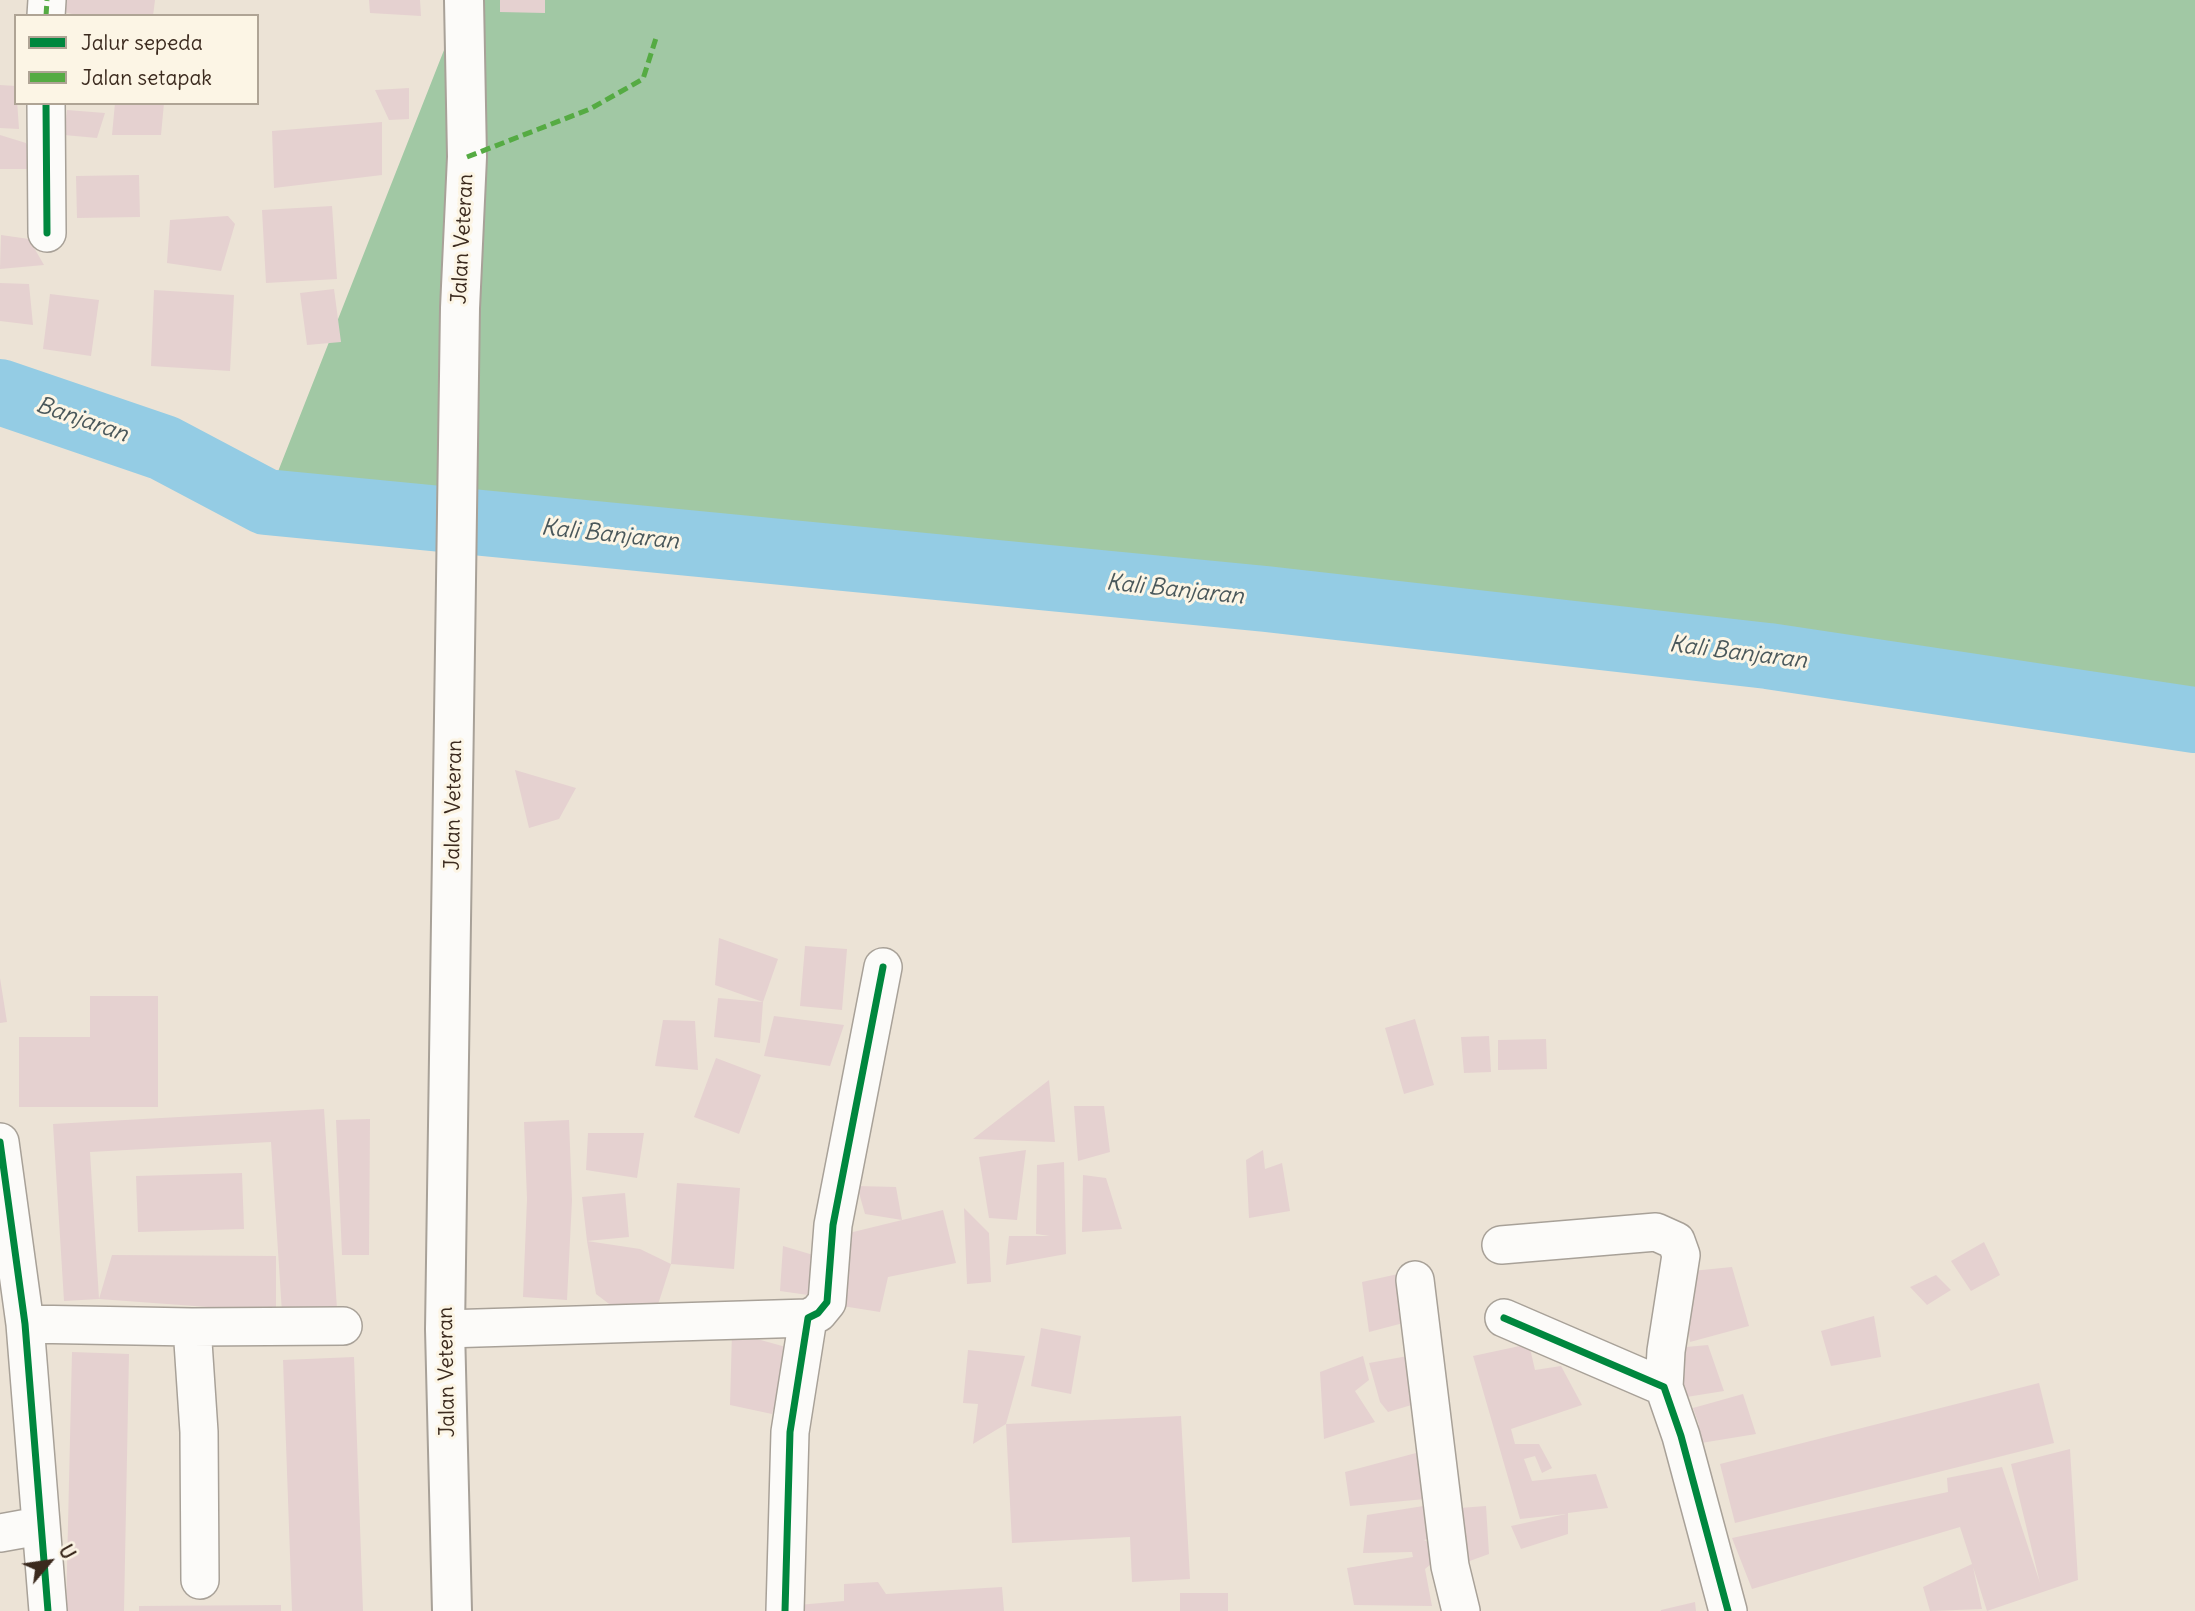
<!DOCTYPE html>
<html>
<head>
<meta charset="utf-8">
<style>
	body { margin:0 }
	#map { position:relative; width:2195px; height:1611px; overflow:hidden; background:#ece3d6; font-family:Delius,sans-serif }
	canvas { display:block }
	.legend { position:absolute; left:14px; top:14px; width:245px; height:91px; box-sizing:border-box; background:#fcf5e5; border:2px solid #afa495; margin:0; padding:9px 12px; list-style:none; font-size:21px; color:#3b2a1e }
	.legend li { display:flex; align-items:center; gap:14px; height:35px }
	.legend b { width:35px; border:2px solid #afa495 }
	.north { position:absolute; left:14px; top:1527px; width:70px; height:70px; -webkit-text-stroke:5px #fcf5e5; paint-order:stroke; rotate:61deg; font-size:19px; font-weight:700; line-height:28px; text-align:center; color:#3b2a1e }
	.north::after { content:''; display:block; margin:auto; width:24px; height:32px; background:#3b2a1e; clip-path:polygon(50% 0,100% 100%,50% 72%,0 100%) }
</style>
</head>
<body>
<div id="map">
<canvas width="2195" height="1611"></canvas>
<ul class="legend">
<li><b style="height:9px;background:#00873e"></b>Jalur sepeda</li>
<li><b style="height:9px;background:#55ab43"></b>Jalan setapak</li>
</ul>
<div class="north">U</div>
</div>
<script>
const ctx = document.querySelector('canvas').getContext('2d');
ctx.lineJoin = 'round';
function fill(path, color) { ctx.fillStyle = color; ctx.fill(path, 'evenodd'); }
function trace(path, color, width, dash) { ctx.strokeStyle = color; ctx.lineWidth = width; ctx.lineCap = dash ? 'butt' : 'round'; ctx.setLineDash(dash || []); ctx.stroke(path); }
function drawText(font, color, halo, rows, align = 'center') {
  ctx.font = font + ' Delius,sans-serif'; ctx.lineWidth = 6; ctx.setLineDash([]); ctx.textBaseline = 'middle'; ctx.strokeStyle = halo; ctx.fillStyle = color; for (const [text, x, y, turn = 0] of rows) {
    ctx.save(); ctx.translate(x, y); ctx.rotate((+turn || 0) * Math.PI / 180); ctx.textAlign = isNaN(turn) ? turn : align; if (halo) ctx.strokeText(text, 0, 0); ctx.fillText(text, 0, 0); ctx.restore();
  }
}
fill(new Path2D(`
	M444,0H2195V720L1768,656L1266,599L266,502L446,45Z`), '#a1c8a4');
trace(new Path2D(`
	M0,392L164,448L266,502L1266,599L1768,656L2195,720`), '#94cce4', 66);
fill(new Path2D(`
	M64,0H155L153,16H82L63,12Z
	M369,0H420L421,16L370,13Z
	M500,0H545V13L500,12Z
	M0,85L16,86L19,129L0,128Z
	M409,88V119L389,120L375,90Z
	M115,103H164L161,135H112Z
	M67,110L105,113L97,138L64,135Z
	M382,122V175L274,188L272,131Z
	M0,135L26,143L35,169H0Z
	M139,175L140,217L77,218L76,176Z
	M332,206L337,279L266,283L262,210Z
	M228,216L235,224L221,271L167,263L170,220Z
	M1,235L29,239L44,265L0,269Z
	M0,283L29,284L33,325L0,321Z
	M334,289L341,342L307,345L300,293Z
	M154,290L234,295L230,371L151,366Z
	M50,294L99,300L91,356L43,349Z
	M515,770L576,788L559,819L529,828Z
	M719,938L778,959L763,1002L715,985Z
	M805,946L847,949L842,1010L800,1006Z
	M0,978L7,1022L0,1023Z
	M90,996H158V1107H19V1037H90Z
	M718,998L763,1002L760,1043L714,1037Z
	M774,1016L844,1025L830,1066L764,1056Z
	M1415,1019L1434,1085L1404,1094L1385,1028Z
	M663,1020L695,1021L698,1070L655,1066Z
	M1489,1036L1491,1072L1464,1073L1461,1037Z
	M1546,1039L1547,1069L1498,1070V1040Z
	M716,1058L761,1075L739,1134L694,1117Z
	M1049,1080L1055,1142L973,1139Z
	M1074,1106H1104L1110,1152L1078,1161Z
	M324,1109L337,1309L282,1313L271,1142L90,1152L99,1299L64,1301L53,1124Z
	M370,1119L369,1255H342L336,1120Z
	M569,1120L572,1200L567,1300L523,1297L527,1199L524,1122Z
	M588,1133H644L637,1178L586,1170Z
	M1026,1150L1017,1220L989,1218L979,1157Z
	M1263,1150L1265,1169L1282,1163L1290,1211L1249,1218L1246,1160Z
	M1064,1162L1066,1254L1006,1265L1009,1236H1050L1036,1234L1037,1165Z
	M242,1173L244,1229L138,1232L136,1176Z
	M1083,1175L1106,1178L1122,1229L1082,1232Z
	M677,1183L740,1188L734,1269L671,1264Z
	M857,1186L896,1187L902,1220L865,1214Z
	M625,1193L629,1237L587,1241L582,1197Z
	M964,1208L989,1233L991,1282L967,1284Z
	M943,1210L956,1263L888,1277L880,1312L836,1305L849,1233Z
	M587,1241L640,1249L671,1264L653,1320L621,1313L596,1294Z
	M1984,1242L2000,1275L1971,1291L1951,1261Z
	M783,1246L820,1257L822,1297L780,1291Z
	M112,1255L276,1256V1312L99,1299Z
	M1732,1267L1749,1326L1690,1342L1682,1272Z
	M1407,1272L1411,1321L1369,1332L1362,1282Z
	M1936,1275L1951,1290L1927,1305L1910,1287Z
	M1874,1316L1881,1357L1831,1366L1821,1331Z
	M1041,1328L1081,1336L1071,1394L1031,1386Z
	M732,1332L793,1349L772,1414L730,1405Z
	M1529,1344L1535,1370L1561,1366L1582,1405L1511,1429L1515,1444H1539L1552,1468L1542,1473L1535,1456L1524,1459L1532,1481L1596,1474L1608,1508L1568,1513V1534L1521,1549L1511,1526L1566,1514L1520,1519L1473,1356Z
	M1708,1345L1724,1391L1680,1398L1675,1348Z
	M968,1350L1025,1356L1006,1424L1181,1416L1190,1579L1132,1582L1130,1537L1012,1543L1006,1424L973,1444L978,1404L963,1403Z
	M72,1352L129,1354L124,1611H66Z
	M1419,1354L1425,1401L1388,1412L1380,1402L1369,1363Z
	M1363,1356L1369,1380L1355,1391L1375,1422L1324,1439L1320,1372Z
	M354,1357L363,1611H292L283,1360Z
	M2039,1383L2054,1443L1735,1523L1720,1464Z
	M1743,1394L1756,1434L1701,1443L1693,1429L1699,1425L1693,1408Z
	M2070,1449L2078,1580L1987,1611L1973,1567L1982,1609L1930,1611L1923,1587L1972,1564L1960,1527L1752,1589L1732,1538L1948,1492L1947,1478L2002,1467L2040,1583L2011,1464Z
	M1416,1453L1425,1499L1350,1506L1345,1472Z
	M1436,1504L1440,1536L1424,1540L1435,1546L1437,1559L1425,1569L1432,1606L1354,1605L1347,1568L1413,1557L1412,1552L1363,1553L1367,1515Z
	M1486,1506L1489,1554L1453,1567L1446,1509Z
	M878,1582L886,1594L1002,1587L1004,1611H798V1605L844,1601V1584Z
	M1180,1593H1228V1611H1180Z
	M1695,1602L1696,1611H1661V1610Z
	M281,1605V1611H139V1606Z`), '#e5d1d0');
const minor = new Path2D(`
	M46,16L47,0
	M46,103L47,233
	M0,1142L25,1324L48,1611
	M1501,1245L1656,1232L1676,1241L1681,1255L1666,1351L1664,1387
	M1415,1280L1450,1566L1461,1611
	M1504,1318L1664,1387L1681,1436L1728,1611
	M25,1324L192,1327
	M445,1329L808,1318
	M0,1533L39,1526
	M200,1580L199,1432L192,1327L343,1326
	M785,1611L790,1432L808,1318L818,1313L827,1302L833,1225L883,967`);
const trunk = new Path2D(`
	M452,1611L445,1329L460,308L467,157L464,0`);
trace(minor, '#a8a198', 40);
trace(trunk, '#a8a198', 42);
trace(minor, '#fcfbf9', 37);
trace(trunk, '#fcfbf9', 38);
trace(new Path2D(`
	M46,16L47,0
	M467,157L590,109L643,79L656,38`), '#55ab43', 5, [10, 5]);
trace(new Path2D(`
	M46,103L47,233
	M0,1142L25,1324L48,1611
	M1504,1318L1664,1387L1681,1436L1728,1611
	M785,1611L790,1432L808,1318L818,1313L827,1302L833,1225L883,967`), '#00873e', 7);
drawText('21px', '#3b2a1e', '#fcf5e5', [
	["Jalan Veteran",463,239,-87],
	["Jalan Veteran",454,805,-89],
	["Jalan Veteran",447,1372,-91]
]);
drawText('italic 23px', '#4a585b', '#fcf5e5', [
	["Banjaran",82,420,19],
	["Kali Banjaran",610,535,6],
	["Kali Banjaran",1175,590,6],
	["Kali Banjaran",1738,653,7]
]);
</script>
</body>
</html>
